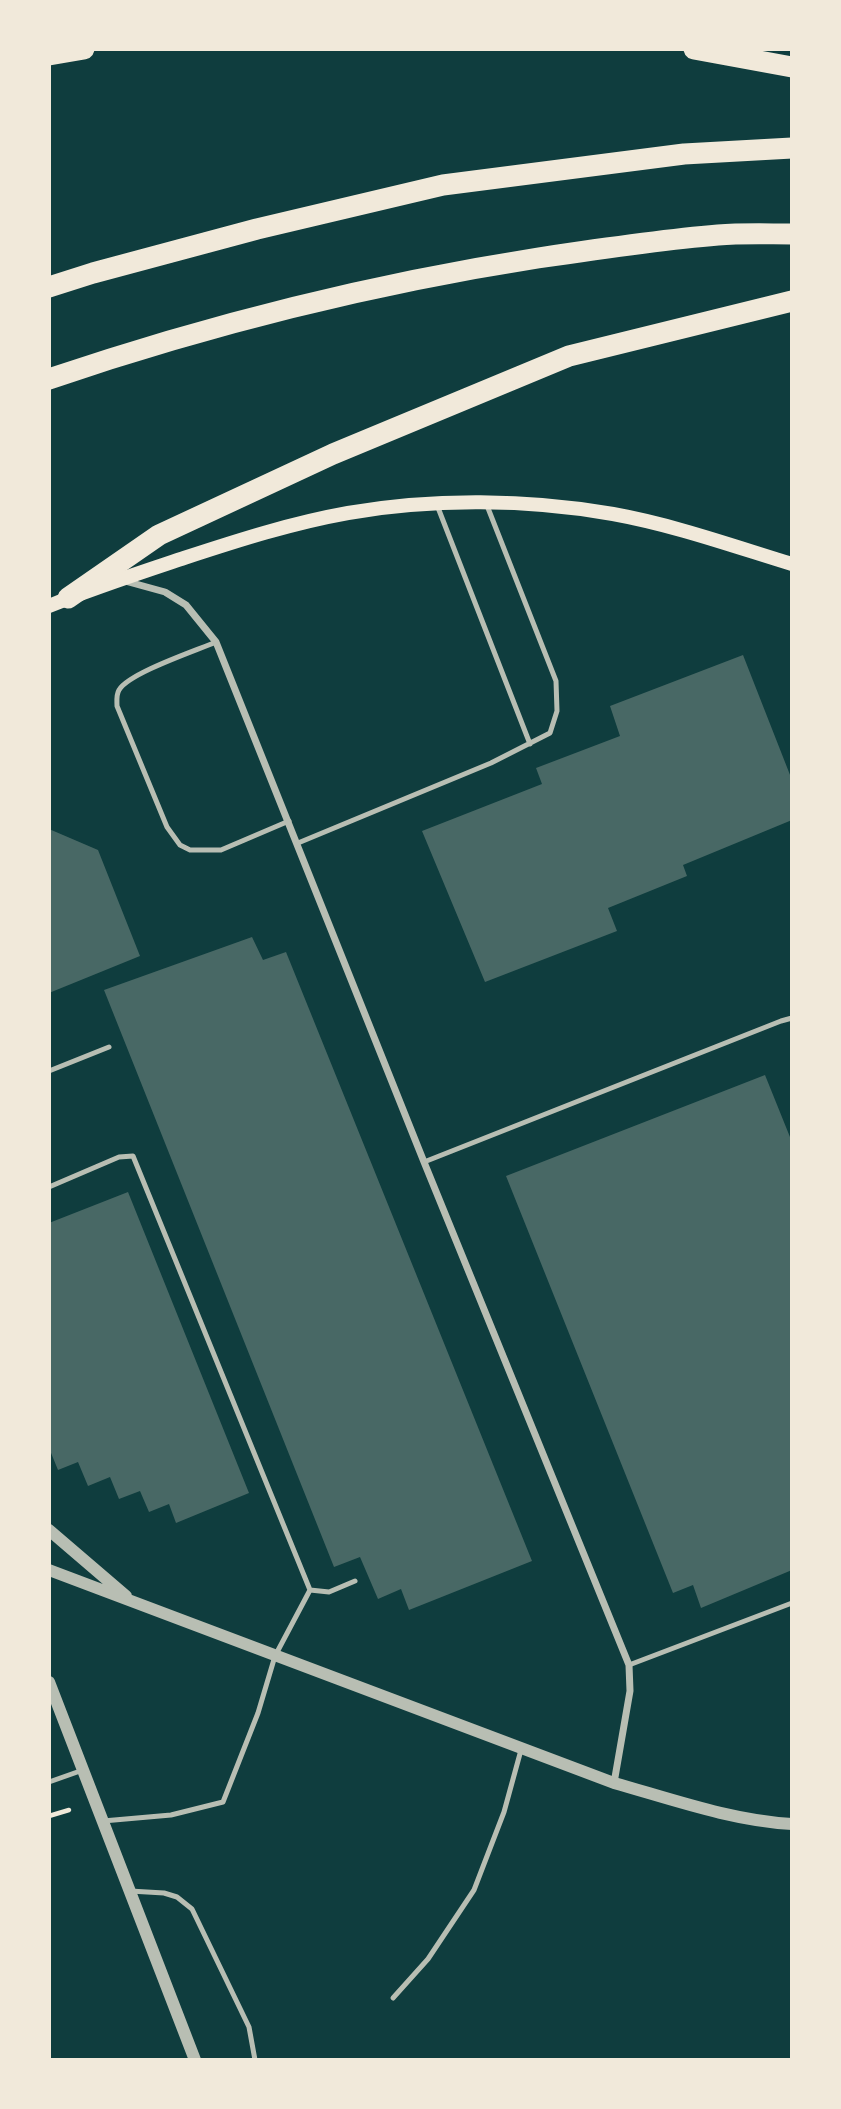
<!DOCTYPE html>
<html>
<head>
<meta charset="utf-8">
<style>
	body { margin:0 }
	#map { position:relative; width:841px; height:2109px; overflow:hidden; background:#0f3d3e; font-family:"Noto Sans",sans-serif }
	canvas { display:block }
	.frame { position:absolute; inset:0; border:51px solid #f1e9da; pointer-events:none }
</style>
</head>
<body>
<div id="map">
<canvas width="841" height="2109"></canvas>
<div class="frame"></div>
</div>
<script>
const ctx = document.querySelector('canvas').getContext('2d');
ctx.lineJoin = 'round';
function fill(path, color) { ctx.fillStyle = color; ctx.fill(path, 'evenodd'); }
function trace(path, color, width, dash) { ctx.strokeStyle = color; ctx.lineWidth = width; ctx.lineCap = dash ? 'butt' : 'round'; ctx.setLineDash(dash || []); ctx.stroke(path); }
fill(new Path2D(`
	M743,655L792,780V820L683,865L687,876L608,908L617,931L485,982L422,831L542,784L536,768L620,736L610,706Z
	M49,829L98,850L140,956L49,993Z
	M252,937L263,960L286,952L532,1561L409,1610L401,1589L378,1599L360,1557L334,1567L104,990Z
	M765,1075L792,1142V1570L701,1608L693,1585L673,1593L506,1176Z
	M128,1192L249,1493L176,1523L169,1504L149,1512L140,1491L119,1499L110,1477L88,1486L78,1462L58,1470L49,1448V1223Z`), '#486865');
trace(new Path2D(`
	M49,1816L69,1810`), '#f1e9da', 4.5);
trace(new Path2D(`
	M437,505L530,744
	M216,642C195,651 129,673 119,690C116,695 117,701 117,706L167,827L180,845L190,850H221L289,821
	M298,843L491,763L550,733L557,711L556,681L486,503
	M49,1071L109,1047
	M424,1162L781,1021L792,1018
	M49,1187L119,1157L133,1156L310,1590L275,1656L258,1713L223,1802L171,1815L103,1821
	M310,1590L329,1592L355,1581
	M629,1665L792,1603
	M49,1782L83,1770
	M130,1891L164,1893L177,1897L192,1909L249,2027L255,2060
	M393,1998L428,1959L474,1890L504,1812L521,1750`), '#b8beb3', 5);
trace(new Path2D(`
	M125,581L165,592L186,605L216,642L424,1162L629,1665L630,1691L614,1783`), '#b8beb3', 7);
trace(new Path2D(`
	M49,1530L126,1596
	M49,1570L614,1783C671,1799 733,1821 792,1824
	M49,1682L195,2060`), '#b8beb3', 12);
trace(new Path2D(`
	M49,606C93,588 139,573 184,558C239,540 292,523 348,513C432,498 529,499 613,514C674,525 733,546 792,564`), '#f1e9da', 14);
trace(new Path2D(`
	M694,49L792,67
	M49,55L84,49
	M49,287L93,273L257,229L443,185L684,154L792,148
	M49,379C208,325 372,284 538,258C598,249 658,240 718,235C742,233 767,234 792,234
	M68,598L159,535L333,454L569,356L792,301`), '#f1e9da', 21);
</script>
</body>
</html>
